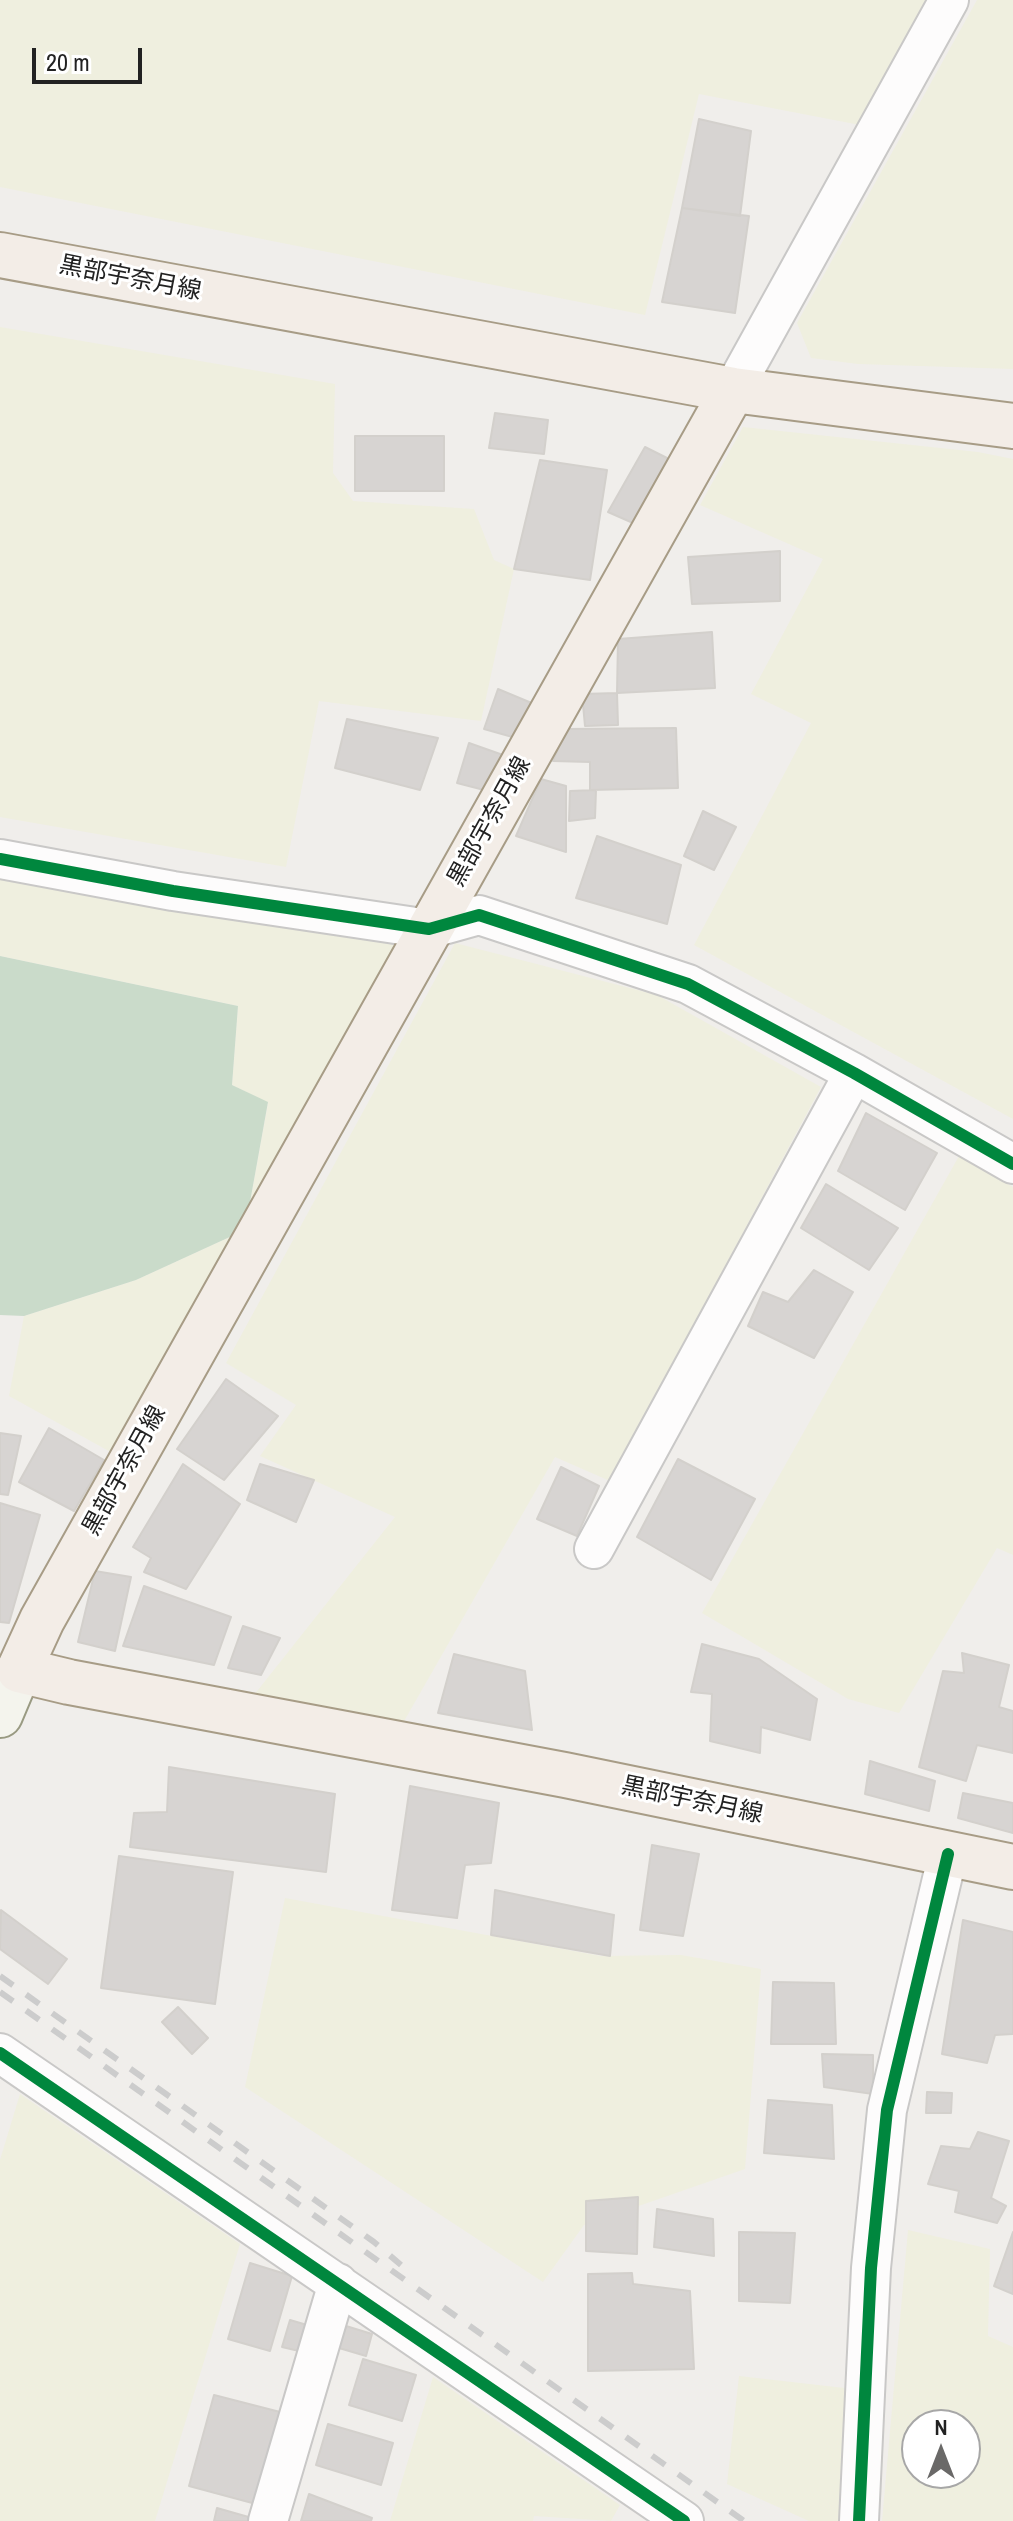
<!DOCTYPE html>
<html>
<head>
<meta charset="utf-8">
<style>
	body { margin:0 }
	#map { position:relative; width:1013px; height:2521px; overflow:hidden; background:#f0eeeb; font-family:"Archivo Narrow",sans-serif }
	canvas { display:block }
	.north { position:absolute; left:901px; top:2409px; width:80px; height:80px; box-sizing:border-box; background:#fff; border:2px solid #a7a7a7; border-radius:50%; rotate:0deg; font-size:22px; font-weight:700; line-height:32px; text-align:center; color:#222 }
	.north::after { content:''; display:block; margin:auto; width:28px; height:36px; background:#6a6968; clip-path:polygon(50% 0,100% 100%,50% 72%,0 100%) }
	.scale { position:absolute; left:32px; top:48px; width:110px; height:36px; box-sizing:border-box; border:4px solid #222; border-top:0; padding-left:10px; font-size:24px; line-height:28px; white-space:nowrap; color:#222; -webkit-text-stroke:6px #fff; paint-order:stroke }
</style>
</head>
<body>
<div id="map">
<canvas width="1013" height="2521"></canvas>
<div class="north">N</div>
<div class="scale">20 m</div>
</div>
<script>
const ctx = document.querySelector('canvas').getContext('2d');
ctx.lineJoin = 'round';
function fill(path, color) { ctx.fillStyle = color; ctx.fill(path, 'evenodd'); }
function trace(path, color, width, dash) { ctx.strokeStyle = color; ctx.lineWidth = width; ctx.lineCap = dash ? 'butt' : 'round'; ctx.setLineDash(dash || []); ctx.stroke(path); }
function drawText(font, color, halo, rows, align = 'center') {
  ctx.font = font + ' "Archivo Narrow","Noto Sans JP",sans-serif'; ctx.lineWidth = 6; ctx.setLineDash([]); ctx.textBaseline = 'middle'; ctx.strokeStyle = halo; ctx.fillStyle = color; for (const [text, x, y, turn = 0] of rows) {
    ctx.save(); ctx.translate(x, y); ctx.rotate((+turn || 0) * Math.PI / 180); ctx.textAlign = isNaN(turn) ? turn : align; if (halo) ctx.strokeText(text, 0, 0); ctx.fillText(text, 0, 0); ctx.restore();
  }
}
fill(new Path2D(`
	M0,0H931L860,125L699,94L645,315L0,187Z
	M977,0H1013V369L858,364L811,358L797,323Z
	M0,327L335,384L333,473L353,501L474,509L494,560L514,569L481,721L319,701L286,867L0,817Z
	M743,427L978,452L1013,459V1119L694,945L811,723L751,694L823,559L700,505Z
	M0,879L398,944L245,1230L116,1455L9,1396L24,1316L136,1280L245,1230L268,1103L232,1085L238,1006L0,956Z
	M455,943L657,995L821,1087L610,1481L555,1457L403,1723L254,1695L395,1517L260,1456L296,1405L226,1363Z
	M959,1156L1013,1187V1555L997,1548L899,1713L848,1699L702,1613Z
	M285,1898L601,1956L681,1955L761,1969L745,2169L584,2225L543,2282L245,2087Z
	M20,2094L240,2244L155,2521H0V2160Z
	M908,2230L990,2249L988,2336L1013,2347V2521H882ZM917,2425H965V2473H917Z
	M739,2376L862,2390L854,2521H809L727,2484Z
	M433,2377L620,2505L611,2521L534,2516L533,2521H390Z`), '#efefdf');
fill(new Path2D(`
	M0,956L238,1006L232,1085L268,1102L245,1230L136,1280L24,1316L0,1315Z`), '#cadbca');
const building = new Path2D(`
	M699,119L751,131L740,216L682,208Z
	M682,208L749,216L735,313L662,302Z
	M495,413L548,420L544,454L489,448Z
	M355,436H444V491H355Z
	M645,447L671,460L633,523L608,512Z
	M540,460L607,470L590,580L514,569Z
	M780,551V601L692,604L688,557Z
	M712,632L715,688L617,693L618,639Z
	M498,689L534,704L516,738L484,729Z
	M617,693L618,725L585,726L582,694Z
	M347,719L438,738L420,790L335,768Z
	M676,728L678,788L590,790V762L553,761L566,729Z
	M469,743L503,755L488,791L457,783Z
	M541,779L566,786V852L516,836Z
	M596,790L595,818L569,821L570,791Z
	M703,811L736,827L714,870L684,856Z
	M597,836L681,865L667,924L576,898Z
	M866,1113L937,1153L905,1210L838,1171Z
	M826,1184L898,1228L869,1270L801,1228Z
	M814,1270L853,1292L814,1358L748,1326L763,1292L788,1302Z
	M226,1379L278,1416L224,1480L177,1449Z
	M49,1428L104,1460L74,1511L19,1482Z
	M0,1433L21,1436L8,1495L0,1494Z
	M678,1459L755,1499L711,1580L637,1537Z
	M183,1464L240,1504L186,1589L144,1572L151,1558L133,1547Z
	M260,1464L314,1480L296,1522L247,1500Z
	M561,1467L599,1486L577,1536L537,1519Z
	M0,1503L40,1515L9,1623L0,1622Z
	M95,1571L131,1577L115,1651L78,1642Z
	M144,1586L231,1617L214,1665L123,1646Z
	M243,1626L280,1638L261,1675L228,1668Z
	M702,1644L759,1659L817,1699L810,1740L761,1727L760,1753L710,1741L712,1694L691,1692Z
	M962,1653L1009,1665L999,1707L1013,1711V1753L977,1745L966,1781L919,1767L943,1671L964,1673Z
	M454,1654L525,1671L532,1730L438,1713Z
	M870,1761L935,1781L929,1811L865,1794Z
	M169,1767L335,1794L326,1872L130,1847L134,1813L167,1812Z
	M410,1786L499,1803L491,1863L465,1865L457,1918L392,1910Z
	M963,1793L1013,1803V1833L958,1818Z
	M652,1845L699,1854L683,1936L640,1930Z
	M119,1856L233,1872L215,2004L101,1988Z
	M495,1890L614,1915L610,1956L491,1935Z
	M1,1910L67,1959L48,1984L0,1949Z
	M963,1920L1013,1932V2034L995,2035L987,2063L942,2054Z
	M773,1982L834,1983L836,2044H771Z
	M178,2007L208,2038L192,2054L162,2022Z
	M822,2054L873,2055V2094L824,2087Z
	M927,2092L952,2093L951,2113H926Z
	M768,2100L832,2105L834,2159L764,2153Z
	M978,2132L1009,2141L991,2198L1006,2206L997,2223L955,2212L959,2191L928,2184L941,2146L970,2149Z
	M638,2197L637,2254L586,2251V2201Z
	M657,2209L713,2219L714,2256L654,2247Z
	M739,2232L795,2233L790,2303L739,2301Z
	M1013,2232V2294L994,2286Z
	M250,2263L292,2276L270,2351L228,2339Z
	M632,2273L633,2284L690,2291L694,2369L588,2371V2274Z
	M290,2320L307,2325L299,2351L282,2347Z
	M346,2326L372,2334L366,2356L339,2348Z
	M363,2359L416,2375L402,2421L349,2405Z
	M214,2395L284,2413L256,2504L189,2486Z
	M328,2424L393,2443L381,2485L316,2465Z
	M309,2494L372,2518L371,2521H301Z
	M217,2508L252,2518V2521H214Z`);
fill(building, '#d7d4d2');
trace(building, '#d3d0cc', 2);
const minor = new Path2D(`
	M733,390L949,0
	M0,859L173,891L429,929L479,915L688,984L854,1073L1013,1164
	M594,1549L854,1073
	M0,2053L684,2521
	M268,2521L338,2283
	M859,2521L871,2268L887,2110L948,1854`);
const secondary = new Path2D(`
	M0,1715L19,1670`);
const primary = new Path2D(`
	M0,255L733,390L1013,426
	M733,390L42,1620L19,1670L69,1682L565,1775L1013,1867`);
trace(minor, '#c9c8c7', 42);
trace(secondary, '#999a82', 48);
trace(primary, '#a79c86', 48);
trace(minor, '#fdfcfc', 38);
trace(secondary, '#f4f4ed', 44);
trace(primary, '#f3ede7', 44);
trace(new Path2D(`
	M0,1976L374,2242L401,2265
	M0,1992L744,2521`), '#ccc', 6, [16, 16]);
trace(new Path2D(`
	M0,859L173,891L429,929L479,915L688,984L854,1073L1013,1164
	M0,2053L684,2521
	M859,2521L871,2268L887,2110L948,1854`), '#00873e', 12);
drawText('24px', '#222', '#fff', [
	["黒部宇奈月線",130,279,11],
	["黒部宇奈月線",490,822,-61],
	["黒部宇奈月線",125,1471,-61],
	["黒部宇奈月線",692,1801,12]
]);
</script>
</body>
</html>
